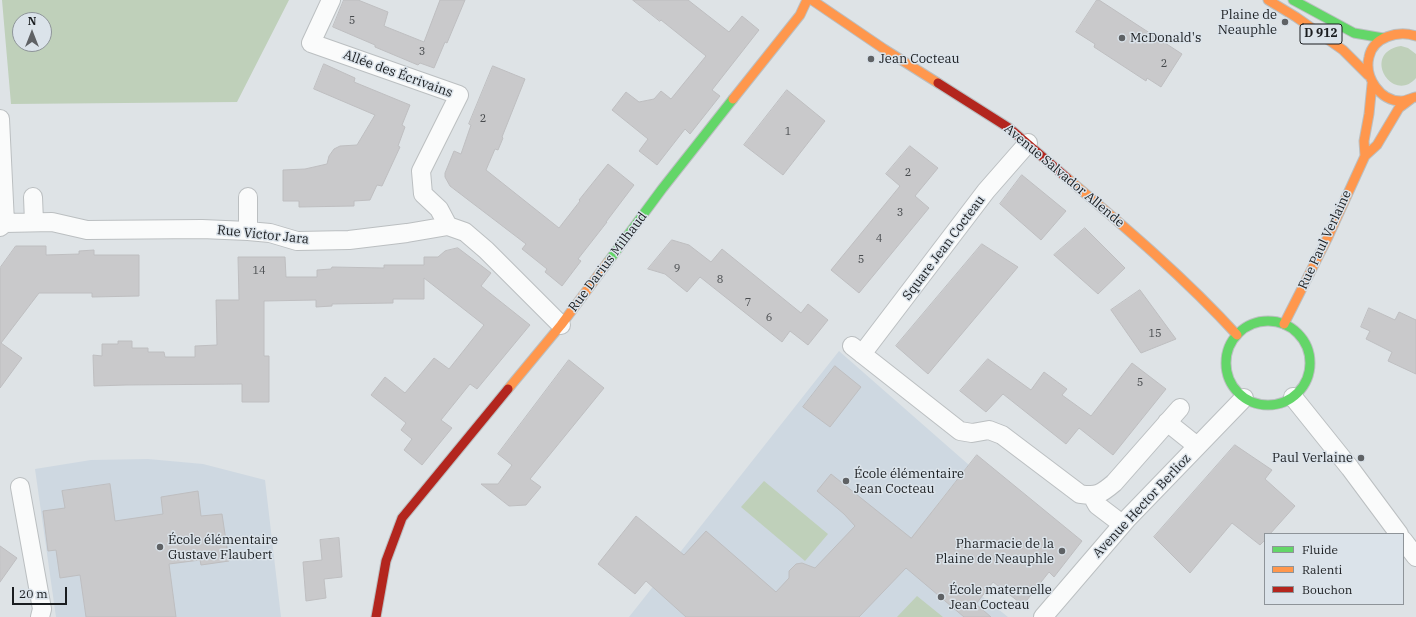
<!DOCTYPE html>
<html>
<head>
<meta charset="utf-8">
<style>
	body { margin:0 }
	#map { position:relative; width:1416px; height:617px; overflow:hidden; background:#dee3e6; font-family:"IBM Plex Serif",serif }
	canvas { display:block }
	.legend { position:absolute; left:1264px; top:533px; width:140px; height:72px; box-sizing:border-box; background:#dbe3ea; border:1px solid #8e9499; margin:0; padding:5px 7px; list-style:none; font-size:12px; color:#1a1d20 }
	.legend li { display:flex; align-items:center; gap:8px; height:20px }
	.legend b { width:20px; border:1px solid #8e9499 }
	.north { position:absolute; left:12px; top:12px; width:40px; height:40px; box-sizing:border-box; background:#dbe3ea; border:1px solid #8e9499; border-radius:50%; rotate:0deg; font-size:11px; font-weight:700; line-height:16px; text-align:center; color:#1a1d20 }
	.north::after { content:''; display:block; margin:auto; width:14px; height:18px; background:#5f6265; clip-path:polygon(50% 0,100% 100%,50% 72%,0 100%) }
	.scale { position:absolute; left:12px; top:587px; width:55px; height:18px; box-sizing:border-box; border:2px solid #1a1d20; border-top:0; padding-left:5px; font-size:12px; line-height:14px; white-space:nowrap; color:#1a1d20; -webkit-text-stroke:3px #dbe3ea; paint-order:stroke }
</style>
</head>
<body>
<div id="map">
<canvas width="1416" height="617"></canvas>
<ul class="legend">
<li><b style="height:5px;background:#63d668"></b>Fluide</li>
<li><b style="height:5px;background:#ff974d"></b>Ralenti</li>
<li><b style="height:5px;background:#b3261e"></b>Bouchon</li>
</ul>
<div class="north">N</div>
<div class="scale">20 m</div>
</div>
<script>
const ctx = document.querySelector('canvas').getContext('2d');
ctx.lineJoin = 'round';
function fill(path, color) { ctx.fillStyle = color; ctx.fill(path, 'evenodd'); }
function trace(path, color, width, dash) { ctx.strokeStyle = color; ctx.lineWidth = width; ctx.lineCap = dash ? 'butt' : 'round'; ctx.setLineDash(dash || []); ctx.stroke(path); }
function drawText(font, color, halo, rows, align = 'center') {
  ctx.font = font + ' "IBM Plex Serif",serif'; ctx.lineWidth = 3; ctx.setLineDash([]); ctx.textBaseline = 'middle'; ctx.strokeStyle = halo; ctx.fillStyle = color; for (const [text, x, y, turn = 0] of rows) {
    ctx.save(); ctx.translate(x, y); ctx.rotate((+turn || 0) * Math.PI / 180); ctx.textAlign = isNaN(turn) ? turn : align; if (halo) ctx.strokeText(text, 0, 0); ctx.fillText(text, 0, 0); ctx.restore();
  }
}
fill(new Path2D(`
	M839,351L969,465L943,497L911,539L1008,617H629Z
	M148,459L203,464L265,480L281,617H56L35,469L91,460Z`), '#ced8e1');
fill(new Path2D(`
	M2,0H289L237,102L11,104ZM20,20H44V44H20Z
	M1401,46L1408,48L1416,54V78C1393,105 1360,53 1401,46Z
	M764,481L828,534L805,561L741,507Z
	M917,596L943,617H897Z`), '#bfd0ba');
const building = new Path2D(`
	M344,0H358L388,12L384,26L424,42L440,0H465L447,43L445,42L434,68L420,63L418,65L375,47V45L333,27Z
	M633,0H688L729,32L742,16L759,30L712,90L720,96L690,134L685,129L657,165L639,151L648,139L612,110L626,92L639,102L654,99L661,91L671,99L706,56L661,20L660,21Z
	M1097,0H1099L1182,54L1161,87L1147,78L1146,81L1094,47L1095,44L1076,32Z
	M324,64L355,78L354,82L410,105L402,125L405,127L398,146L400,147L382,186L377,185L370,200L354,201V206L299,207V201H283V170L305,169L327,164L329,156L334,149L340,146L357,145L375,115L314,89Z
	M493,66L525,79L502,137L503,138L498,150L495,149L486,170L559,228L580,201L579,200L608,164L634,185L606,222H607L578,259L581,261L562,286L545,272L547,269L522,249L526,244L450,186L445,177V173L454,151L461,154L471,125L469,124Z
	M787,90L825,121L783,175L744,145Z
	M910,146L938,168L915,196L929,208L859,293L831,270L900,186L886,174Z
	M1022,175L1066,211L1041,240L1000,204Z
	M1085,228L1125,268L1098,294L1054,255Z
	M672,240L689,245L711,262L722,249L801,313L808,304L828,320L808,345L790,331L782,342L700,277L687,292L665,274L648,269Z
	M982,244L1018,267L928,374L896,346Z
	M16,246H46V255L79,254V251L94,250V255H139V296L92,297V293H39L1,343L22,358L0,388V268Z
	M458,248L491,273L481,286L530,325L477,389L470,384L441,420L452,428L422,465L404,450L412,439L401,430L406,423L371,395L385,377L405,393L434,358L449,369L484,325L424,278V299H393V303L332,304V306L316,307V300L264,301V356H269V402H242V384L126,385L94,386L93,355L102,356V344H118V341H132V348H148V352H164L165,357H195V346L217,345L216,300H239L238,257H285L286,277H317V270L331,269L332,267L384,268V265H424V257H438L445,251Z
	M1140,290L1176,339L1141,353L1111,310Z
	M1369,308L1395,320L1399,312L1416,320V374L1388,361L1392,352L1366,339L1370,331L1361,327Z
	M988,359L1031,390L1044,372L1067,389L1062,395L1091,416L1132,363L1166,389L1113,455L1079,428L1066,444L1003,394L986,412L960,391Z
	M569,360L604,388L530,479L541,487L526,505L509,506L481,484H498L512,465L498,454Z
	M835,366L861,387L830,427L803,407Z
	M1235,445L1272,470L1265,479L1295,506L1270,534H1265V540L1260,545L1232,523L1190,573L1154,537Z
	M977,455L1082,541L1054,577L1049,572L1023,605L993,582L976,604L991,617H964L906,568L859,617H686L646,581L635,594L598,564L636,516L684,555L706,531L776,592L789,578V571L796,564L802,563L815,568L855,526L844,514L817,491L831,474L911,538Z
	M110,484L115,521L163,514L161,497L198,491L201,516L222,514L229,561L201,565L200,560L169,564L176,617H86L80,575L60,578L56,550L48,551L43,511L65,508L62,491Z
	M339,538L342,577L324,579L326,598L306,601L303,562L322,560L320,540Z
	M0,546L17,558L0,582Z`);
fill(building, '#c9c9cb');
trace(building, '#bebec0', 1);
const street = new Path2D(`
	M331,0L311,43L459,95L421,171L423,194L439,209L448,226
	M0,119L5,223
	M33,197L34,222
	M0,227L5,223L52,222L87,230L202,229L248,231L270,233L297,241L349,240L407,233L448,226L465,232L486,250L561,325
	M248,231V197
	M852,346L960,431L972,433L989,430L1002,435L1080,494C1097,497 1101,494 1114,483L1180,408
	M862,354L986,191L1028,143
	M1293,397L1350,468L1399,534
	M1167,422L1197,446
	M20,487L42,609L40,617
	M1092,496L1097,505L1122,524
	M1403,540L1416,557
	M1043,617L1128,518L1244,398`);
const fast = new Path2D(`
	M1293,0L1354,33L1383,38
	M608,262L662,189L733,99
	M1226 363a42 42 0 1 1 84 0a42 42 0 1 1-84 0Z`);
const slow = new Path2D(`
	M812,0L884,49L938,83
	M1268,0L1296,17L1343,50L1368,75
	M1416,36C1398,30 1373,37 1369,57C1364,77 1380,101 1401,101C1406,101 1411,98 1416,97
	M733,99L800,15L807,0
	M1365,156L1364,141L1369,114L1372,84
	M1067,178C1126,228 1185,278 1237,335
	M1284,324L1328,237L1365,156L1377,145L1399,108L1411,99
	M508,389L561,325L608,262`);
const jam = new Path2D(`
	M938,83L1009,128L1067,178
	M376,617L386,561L402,518L508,389`);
trace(street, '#bbbfc1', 20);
trace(fast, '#bbbfc1', 11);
trace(slow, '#bbbfc1', 11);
trace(jam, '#bbbfc1', 11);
trace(street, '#fafbfb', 18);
trace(fast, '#63d668', 9);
trace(slow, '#ff974d', 9);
trace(jam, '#b3261e', 9);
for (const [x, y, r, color] of [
	[1285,22,4,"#5f6265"],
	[1122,38,4,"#5f6265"],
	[871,59,4,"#5f6265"],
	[1361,458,4,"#5f6265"],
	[846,481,4,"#5f6265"],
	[160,547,4,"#5f6265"],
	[1062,551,4,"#5f6265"],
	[941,597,4,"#5f6265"]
]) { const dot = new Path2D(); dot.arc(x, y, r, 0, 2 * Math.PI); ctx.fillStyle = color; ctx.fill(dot); trace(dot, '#dbe3ea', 1.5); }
drawText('11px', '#484b4e', null, [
	["5",352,21],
	["3",422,52],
	["2",1164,64],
	["2",483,119],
	["1",788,132],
	["2",908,173],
	["3",900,213],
	["4",879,239],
	["5",861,260],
	["9",677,269],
	["14",259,271],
	["8",720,280],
	["7",748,303],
	["6",769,318],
	["15",1155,334],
	["5",1140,383]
]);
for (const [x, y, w] of [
	[1321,34,42]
]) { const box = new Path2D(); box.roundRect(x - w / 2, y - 10, w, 20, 3); ctx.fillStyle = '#dbe3ea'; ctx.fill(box); trace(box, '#1a1d20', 1); }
drawText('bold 12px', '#1a1d20', null, [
	["D 912",1321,34]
]);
drawText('13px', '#1a1d20', '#dbe3ea', [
	["Plaine de",1277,15,"right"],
	["Neauphle",1277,30,"right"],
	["McDonald's",1130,38],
	["Jean Cocteau",879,59],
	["Paul Verlaine",1353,458,"right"],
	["École élémentaire",854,474],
	["Jean Cocteau",854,489],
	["École élémentaire",168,540],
	["Gustave Flaubert",168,555],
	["Pharmacie de la",1054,544,"right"],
	["Plaine de Neauphle",1054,559,"right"],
	["École maternelle",949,590],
	["Jean Cocteau",949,605]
], 'left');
drawText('13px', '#1a1d20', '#dbe3ea', [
	["Allée des Écrivains",398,74,20],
	["Avenue Salvador Allende",1064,176,40],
	["Rue Victor Jara",263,235,6],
	["Rue Paul Verlaine",1325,240,-65],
	["Square Jean Cocteau",944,248,-53],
	["Rue Darius Milhaud",608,262,-53],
	["Avenue Hector Berlioz",1142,506,-47]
]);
</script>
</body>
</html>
